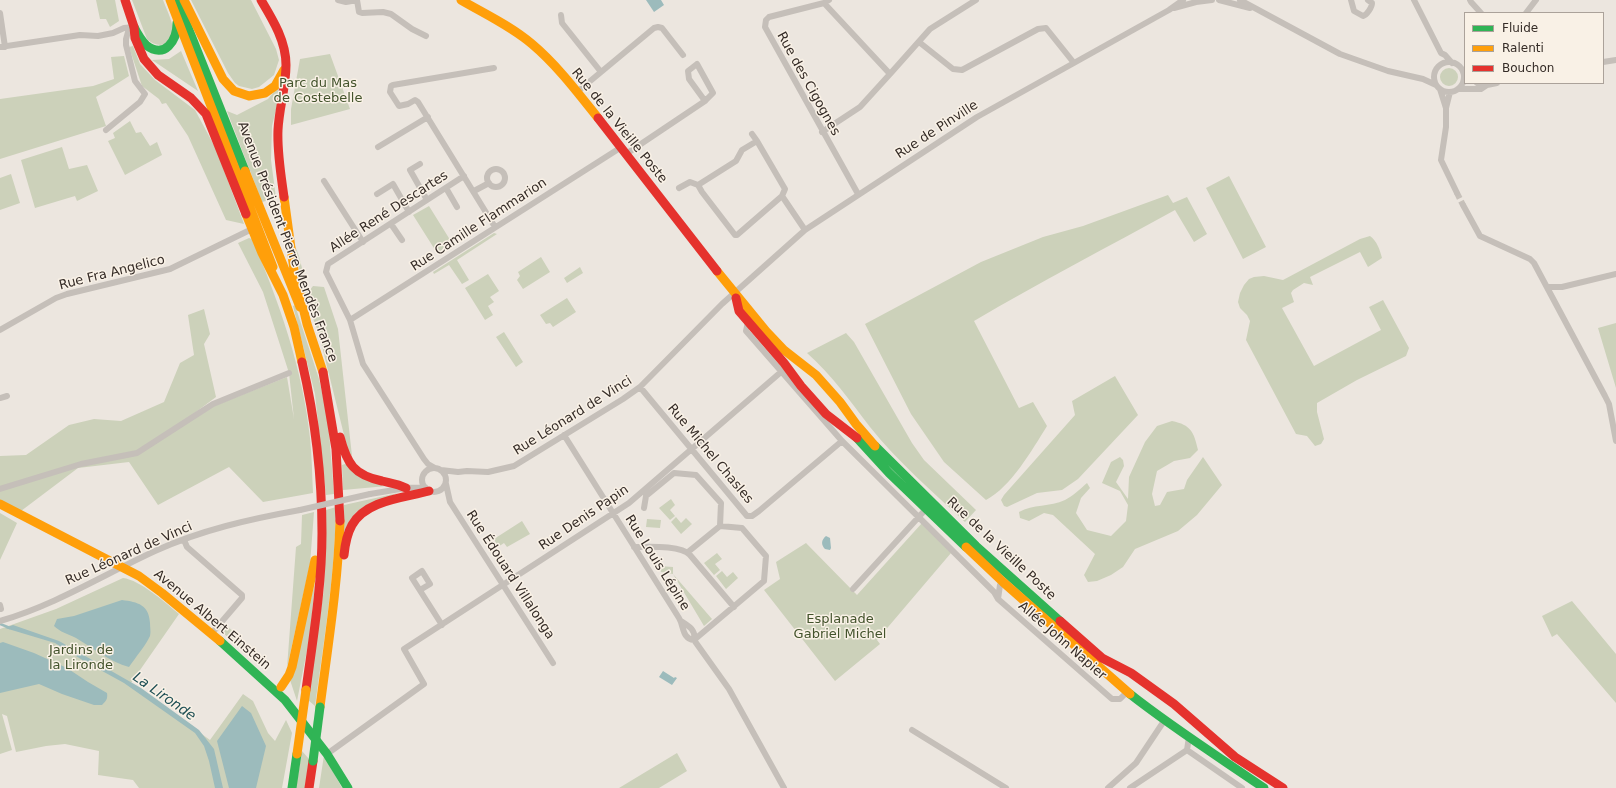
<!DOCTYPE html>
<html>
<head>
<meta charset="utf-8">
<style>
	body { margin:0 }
	#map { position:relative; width:1616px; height:788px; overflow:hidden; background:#ece6df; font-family:"DejaVu Sans",sans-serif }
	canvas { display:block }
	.legend { position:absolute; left:1464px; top:12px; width:140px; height:72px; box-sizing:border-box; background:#f9f1e6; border:1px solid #aba29a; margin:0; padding:5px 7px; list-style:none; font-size:12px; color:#352c27 }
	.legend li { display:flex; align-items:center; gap:8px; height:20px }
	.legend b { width:20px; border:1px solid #aba29a }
</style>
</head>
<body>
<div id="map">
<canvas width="1616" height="788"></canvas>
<ul class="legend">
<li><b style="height:5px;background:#30b455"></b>Fluide</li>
<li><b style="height:5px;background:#ff9f0a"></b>Ralenti</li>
<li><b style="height:5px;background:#e5322d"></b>Bouchon</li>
</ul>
</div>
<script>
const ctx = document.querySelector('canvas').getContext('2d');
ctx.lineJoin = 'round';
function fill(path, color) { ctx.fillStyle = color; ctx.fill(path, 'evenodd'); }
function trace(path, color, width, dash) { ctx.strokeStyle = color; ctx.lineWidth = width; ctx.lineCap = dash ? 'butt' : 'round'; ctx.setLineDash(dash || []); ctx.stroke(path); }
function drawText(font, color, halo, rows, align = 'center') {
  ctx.font = font + ' "DejaVu Sans",sans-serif'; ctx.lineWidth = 3; ctx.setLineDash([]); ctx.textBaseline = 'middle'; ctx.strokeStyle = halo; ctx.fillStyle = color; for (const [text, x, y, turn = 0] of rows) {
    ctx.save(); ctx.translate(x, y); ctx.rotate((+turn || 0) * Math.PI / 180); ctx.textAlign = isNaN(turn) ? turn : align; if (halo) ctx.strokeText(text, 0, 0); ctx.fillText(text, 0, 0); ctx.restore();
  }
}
fill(new Path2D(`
	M96,0H115L119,21L110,27L106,19H100Z
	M132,0H163C166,8 170,16 172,24C177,42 161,52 147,39Z
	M191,0H251L276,49L279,60L274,75L259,87L252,89L239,86L235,83L228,73Z
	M133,46L140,64L155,80L195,110L216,149L244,224L226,220L188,136L166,103L162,104L159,99L142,86L129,47Z
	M181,51L198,91L152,60L169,59Z
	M330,54L350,109L291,125V109L300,59Z
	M124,56L129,76L96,97L106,126L0,159V99L93,86L114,79L111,57Z
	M1440 77a9 9 0 1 1 18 0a9 9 0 1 1-18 0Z
	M283,81L272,126L271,160L276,198L262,202L227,111L237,115L268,99Z
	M130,121L136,133L141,132L150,146L157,142L162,155L125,175L108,141L115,138L113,133Z
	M62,147L69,169L87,165L98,191L77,201L75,196L35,208L21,160Z
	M11,174L20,203L0,210V178Z
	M1229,176L1266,247L1243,259L1206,188Z
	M1168,195L1173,203L1187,197L1207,234L1194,242L1175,210C1108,247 1040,282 974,321L1019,408L1033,402L1047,426C1032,450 1011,487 986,500L944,462L911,414L865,324L981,262L1043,237L1083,226Z
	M429,206L452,243L437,253L413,215Z
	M494,233L497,234L457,260L469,280L462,284L449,265L434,274L433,272Z
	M1370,236C1377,241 1380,250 1382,258L1368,267L1360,252L1310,277L1313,285L1304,283L1293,290L1291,293L1294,302L1282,308L1314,366L1381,330L1369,307L1383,300L1409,348L1406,356L1357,380L1317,403V412L1324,439L1321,444L1315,446L1307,436L1296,434L1246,340L1250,321L1247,315L1240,308L1238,302L1240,293L1244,285L1249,279L1254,277L1264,276L1283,280L1360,239Z
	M249,238L252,239C279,301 303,370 310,438C312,456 312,475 313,493L263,502L229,467L158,505L129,462L78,468L21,511L0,500V456L26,455L69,425L94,419L121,421L164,402L180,363L194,355L188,315L204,309L210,334L204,344L216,397L141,453L214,406L287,377L294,419L289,373L263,292L238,243Z
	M294,244C302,259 302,276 309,291L313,286L324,287L338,329L352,456L348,451L319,334L304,295Z
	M541,257L550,272L523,289L517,280L520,276L518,272Z
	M580,267L583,273L567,283L564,278Z
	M488,274L499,291L490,297L494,302L488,306L493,315L485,320L465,288Z
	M567,298L576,312L553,327L550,323L546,324L540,315Z
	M295,305L319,379L328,419L334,494L326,495L315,394L293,306Z
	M1616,323V388L1598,328Z
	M504,332L523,362L516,367L496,337Z
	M846,333L854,342L912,443L924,460L976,510L965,522C933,492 898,462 870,427C850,401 832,375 807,353Z
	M1115,376L1138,415L1078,479L1062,490L1037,493L1007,507L1004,506L1001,500L1004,495L1075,415L1072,401Z
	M1172,421C1191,425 1194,432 1198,450L1190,458L1174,461L1157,471L1152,494L1155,506L1160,505L1167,492L1184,489L1187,480L1203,457L1222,485L1197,515L1178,531L1135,549L1123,567L1111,575L1097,581L1088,582L1084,575L1095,554L1053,515L1044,513L1029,521L1020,518L1019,512C1033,504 1050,507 1065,500C1073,496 1080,489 1087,483L1090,488L1081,498L1076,513L1087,530L1111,536L1126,521L1128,505L1120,491L1102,483L1111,462L1120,457L1123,460L1124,466L1116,482L1128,499L1129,477L1145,442L1157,426Z
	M345,464L387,486L343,490L342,465Z
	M398,493C371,506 357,501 344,532V505Z
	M671,499L675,505L670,510L675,516L670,520L659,508Z
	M336,507C335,574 324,640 315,706L308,700L324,589L326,510Z
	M314,512L310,564L287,668L296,547L301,544L302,515Z
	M0,513L17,523L0,560Z
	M676,517L681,523L686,518L692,524L681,534L671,522Z
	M647,519L661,520L660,528L646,527Z
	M522,521L530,534L507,547L504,543L498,547L494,539Z
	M922,523L951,553L877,640L880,644L835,681L764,590L780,579L776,562L806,543L857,595Z
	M717,553L722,559L715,564L720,570L714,575L704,563Z
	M659,566L673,567V574L712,619L704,626L673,574L661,572Z
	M722,571L727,577L733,572L738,578L726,589L716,576Z
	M123,578C140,580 166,603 179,614L131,683L210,740L243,694L253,701L268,733L275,741L286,720L292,733L282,788H139L133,780L98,775L99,751L65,744L46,746L16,752L7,716L2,714L12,750L0,754V629L56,609Z
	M315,583L310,635L297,701L290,680Z
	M1572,601L1616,654V703L1557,634L1552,637L1542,616Z
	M225,624L246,643L241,649L220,630Z
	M302,751L309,759L305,788H296Z
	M677,753L687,771L659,788H619Z
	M324,755L342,788H319Z`), '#ccd1ba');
fill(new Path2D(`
	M646,0H661L664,5L654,12Z
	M826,536L830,538L831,548L830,550L825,549C821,545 821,540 826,536Z
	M122,600C138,602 149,605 150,623C150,627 151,632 150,636C146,645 135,658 129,667C110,662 93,648 76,638C68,634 60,632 54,626L57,619L74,616Z
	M13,625L59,641L141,688L199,730L214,749L223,788H215L209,761L204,746L195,733L124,683L84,661L55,643L5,628Z
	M3,642L34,653L67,668L88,682L107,693C108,699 106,701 102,705H94L62,694L39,684L0,693V643Z
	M663,671L674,678L675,677L677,678L672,685L659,677Z
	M242,706L251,713L266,746L256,788H229L217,741Z`), '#9cbbbc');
trace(new Path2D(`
	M0,624L10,628`), '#9cbbbc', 2.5);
trace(new Path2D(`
	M1457,193L1463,205`), '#c7c1ba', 6, [6, 3]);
trace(new Path2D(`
	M338,0L346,2L357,0L359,12L362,13L383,12L391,14L412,29L426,36
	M829,0L824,3L769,17L766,20L765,27L858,194
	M1219,0L1250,8
	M1240,0L1340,54L1388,71L1423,79L1436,85
	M1351,0L1354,11L1363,16C1367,15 1372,7 1372,3L1368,0
	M1414,0L1441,53L1445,55L1452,63
	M1470,0L1471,2L1481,13
	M1174,8L1196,2L1212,0
	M0,13L5,47
	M1526,13L1536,0
	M561,15L562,23L601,72
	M919,42L953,69L962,70L1038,29L1046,28L1074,63
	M0,47L80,35L98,36L113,33L124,28L134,27
	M1603,62L1616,60
	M1434 77a15 15 0 1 1 30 0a15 15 0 1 1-30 0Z
	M494,68L393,85L391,86L390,92L399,106L408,104L415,100L418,102L495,227
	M890,74L930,29L976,0
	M1477,83L1487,85
	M1440,89L1446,108L1450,92
	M1458,89H1481L1487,85L1497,83
	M577,92L654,28L658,27L662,28L683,55
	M1446,108V127L1441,160L1457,193
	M106,130L140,102L145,94L135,81L126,45V39L128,32L134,27
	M822,132L860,107L890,74L824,3
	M752,134L757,141L785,189L782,196L737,235H735L702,192L698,185L736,161L742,150L757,141
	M378,147L428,117
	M626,154L705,101L713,93L697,64L688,71L689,79L705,101
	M420,164L410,170L427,200
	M487 178a9 9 0 1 1 18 0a9 9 0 1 1-18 0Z
	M324,181L363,242
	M446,188L457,207
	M679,188L690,182L698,185
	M474,191L489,183
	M377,194L393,184L409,212
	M782,196L805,230
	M1463,205L1480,236L1530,259L1534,263L1605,396L1609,404L1616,441
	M391,224L402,240
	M1547,287H1562L1616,274
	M350,320L620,148
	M748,322L746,331L842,441L994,592L998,599L1112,699H1120L1127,692
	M0,330L56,298L67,294L170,269L252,229
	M640,387L747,516H752L759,511L842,441
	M0,398L7,396
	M564,435L679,618C684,626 682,639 694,640
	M435,468L428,464L424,459L363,364L350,320L326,272L328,264L464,176
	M422 480a12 12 0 1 1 24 0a12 12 0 1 1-24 0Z
	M441,470L458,472L467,471L488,472L514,466L623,399L640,387L722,304L805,230L977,117L1169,10L1183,0
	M446,484L450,502L553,663
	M0,489L81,464L137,453L213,404L289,373
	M370,494L406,488L425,487
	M644,508L646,496L674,473L696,475L721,503L720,526
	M184,540L187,547L242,595V598L212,633
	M634,547C648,547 681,545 690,555L734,607
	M688,552L720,526
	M853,589L926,509
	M420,590L430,584L422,571L412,578L442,625
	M998,599L1000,585L1003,582
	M0,605L1,609
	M0,621C55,605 103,575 155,551C201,530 250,519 300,510
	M681,621C689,626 696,630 694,640L729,689L784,788
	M694,640L764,581L766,556L742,528L720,526
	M912,730L1006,788
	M1189,737L1187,750L1242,788
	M327,754L424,684L404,649L629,503L781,372
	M1108,788L1136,763L1164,721
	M1130,788L1187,750`), '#c5bfb9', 6);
trace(new Path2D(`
	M177,0L245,171
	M134,27C137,33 141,40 146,45C165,60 177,40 177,23
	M857,438L889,473L966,547
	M875,446L976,546L1060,621
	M220,641L285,700L327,754L348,788
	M1130,694C1173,728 1219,757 1264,788
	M292,788L297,754`), '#30b455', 9);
trace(new Path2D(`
	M170,0L273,267
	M184,0L223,79L234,91L249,96L265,93L275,86L284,70
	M461,0C485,14 511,26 532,44C557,65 578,93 598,118
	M245,171L300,307
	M284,197L294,270L307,324L323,372
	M246,214L262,253L283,295L294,327L302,362
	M717,271L766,331L784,350L816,375L840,402L856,424L875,446
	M0,504L139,576L162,593L220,641
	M966,547L1003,582L1130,694
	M281,687L289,675L292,667L315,560
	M320,707C328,645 338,584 340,521`), '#ff9f0a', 9);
trace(new Path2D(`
	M125,0L134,27L135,38L144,59L158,75L191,98L206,114L246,214
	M261,0C273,20 286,41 286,65C286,87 279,108 278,130C277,152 281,175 284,197
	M598,118L717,271
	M736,298L739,311L784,363L801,386L826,414L857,438
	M302,362C315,418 322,475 322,533C322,586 313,638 306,690
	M323,372L336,449L340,521
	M340,437C347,464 354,475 382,481C390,483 398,484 406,488
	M344,555C345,545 347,534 352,525C366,500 404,498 429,491
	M1060,621L1102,658L1131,673L1174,704L1235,757L1283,788
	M309,788L313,761`), '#e5322d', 9);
trace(new Path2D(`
	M300,510L370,494`), '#c5bfb9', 6);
trace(new Path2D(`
	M313,761L320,707`), '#30b455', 9);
trace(new Path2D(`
	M297,754L306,690`), '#ff9f0a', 9);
drawText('13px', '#43532c', '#f9f1e6', [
	["Parc du Mas",318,84],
	["de Costebelle",318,99],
	["Esplanade",840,620],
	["Gabriel Michel",840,635],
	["Jardins de",81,651],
	["la Lironde",81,666]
]);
drawText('13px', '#352c27', '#f9f1e6', [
	["Rue des Cigognes",808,84,61],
	["Rue de la Vieille Poste",619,126,51],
	["Rue de Pinville",937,130,-33],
	["Allée René Descartes",389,212,-33],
	["Rue Camille Flammarion",479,225,-33],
	["Avenue Président Pierre Mendès France",287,242,69],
	["Rue Fra Angelico",112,273,-14],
	["Rue Léonard de Vinci",573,416,-32],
	["Rue Michel Chasles",710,454,50],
	["Rue Denis Papin",584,518,-34],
	["Rue de la Vieille Poste",1001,549,43],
	["Rue Léonard de Vinci",129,554,-24],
	["Rue Louis Lépine",657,563,58],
	["Rue Édouard Villalonga",510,575,57],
	["Avenue Albert Einstein",212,620,40],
	["Allée John Napier",1062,641,41]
]);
drawText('italic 14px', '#1e4f55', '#f9f1e6', [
	["La Lironde",164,697,35]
]);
</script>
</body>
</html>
